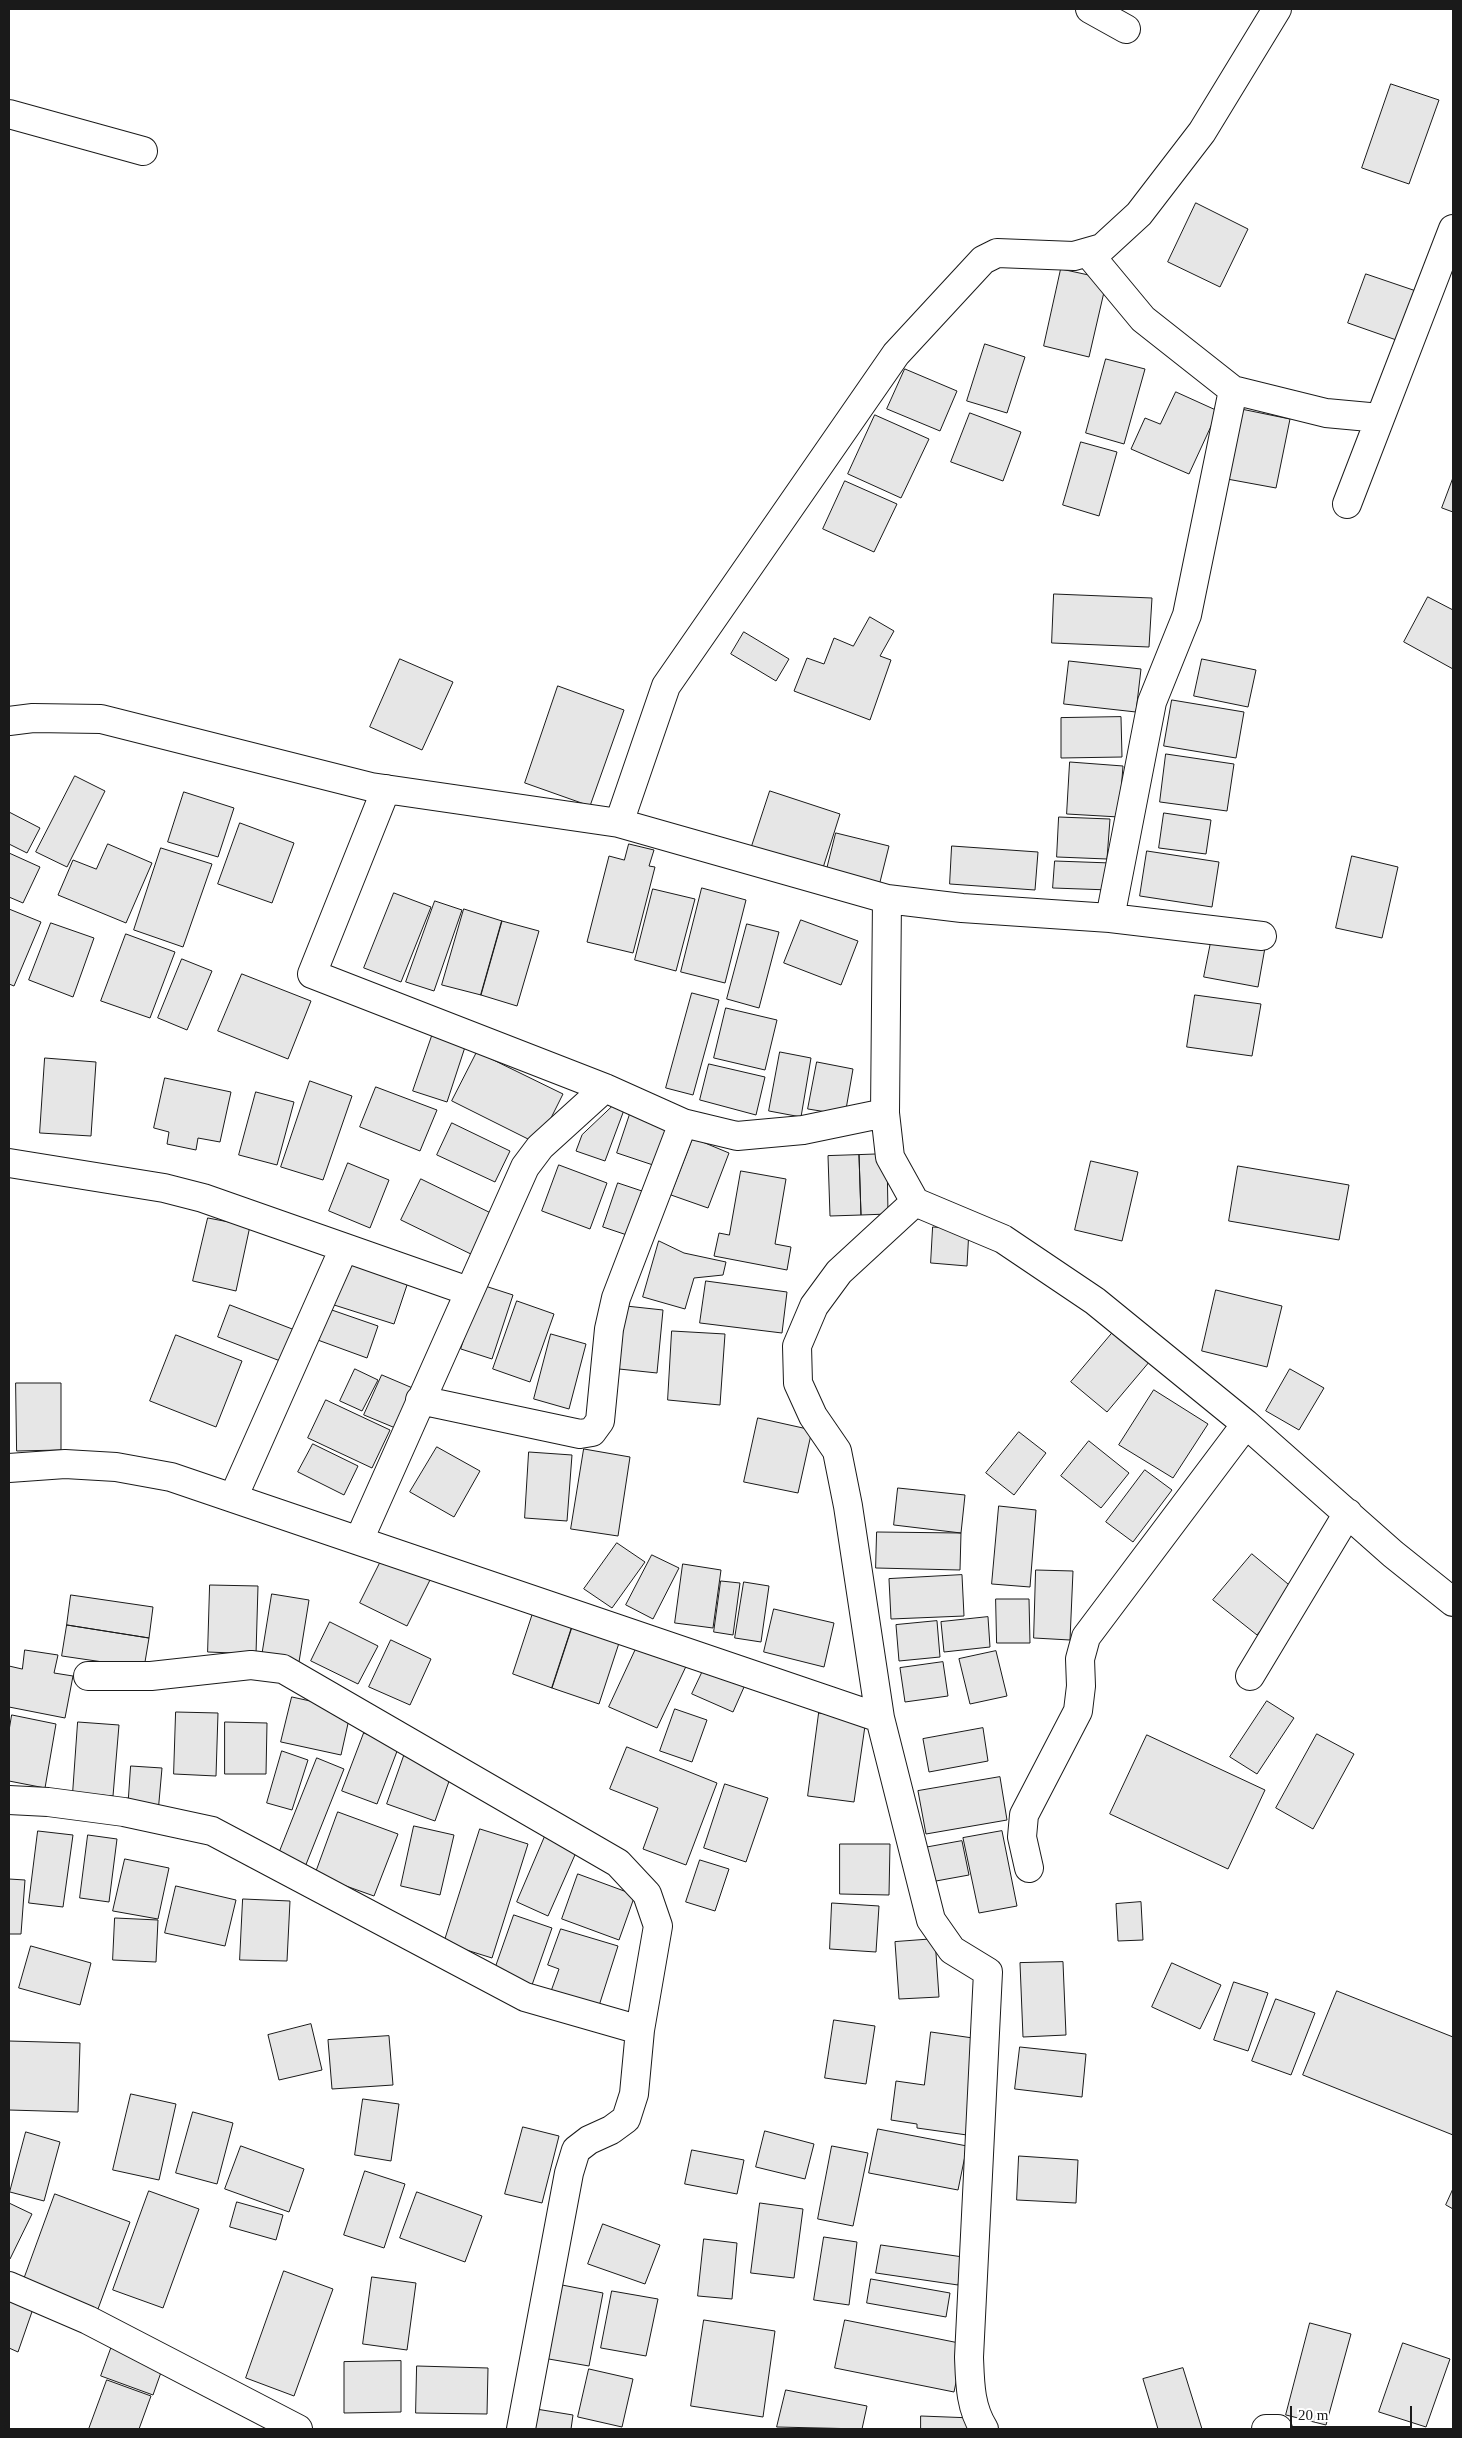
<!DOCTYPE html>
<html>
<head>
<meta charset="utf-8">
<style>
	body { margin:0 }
	#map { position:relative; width:1462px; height:2438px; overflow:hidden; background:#fff; font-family:Georgia,serif }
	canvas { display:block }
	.frame { position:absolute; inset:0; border:10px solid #1a1a1a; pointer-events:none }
	.scale { position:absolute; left:1290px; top:2406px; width:122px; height:22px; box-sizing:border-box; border:2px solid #1a1a1a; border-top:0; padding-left:6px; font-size:15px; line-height:18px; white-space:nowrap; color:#1a1a1a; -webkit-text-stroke:4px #fff; paint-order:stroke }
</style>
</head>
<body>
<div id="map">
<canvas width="1462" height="2438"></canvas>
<div class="frame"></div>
<div class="scale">20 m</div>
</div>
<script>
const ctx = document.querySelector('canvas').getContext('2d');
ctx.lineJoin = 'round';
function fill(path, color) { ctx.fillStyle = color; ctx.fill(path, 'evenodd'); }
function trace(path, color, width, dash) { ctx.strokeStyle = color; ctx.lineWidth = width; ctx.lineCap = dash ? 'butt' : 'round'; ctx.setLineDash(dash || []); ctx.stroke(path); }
const building = new Path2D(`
	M1391,84L1439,100L1409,184L1362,168Z
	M1196,203L1248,229L1220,287L1168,262Z
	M1061,269L1107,279L1089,357L1044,346Z
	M1366,274L1419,292L1402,342L1348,323Z
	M985,344L1025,357L1007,413L967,401Z
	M1106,359L1145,369L1124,444L1086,433Z
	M905,369L957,391L940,431L887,409Z
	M1176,392L1218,411L1189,474L1131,449L1145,418L1160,424Z
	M1241,409L1290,419L1276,488L1227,479Z
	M970,413L1021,432L1003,481L951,462Z
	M875,415L929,439L901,498L848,474Z
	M1081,442L1117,452L1099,516L1063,505Z
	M1453,478V512L1442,508Z
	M845,481L897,504L874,552L823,529Z
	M1054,594L1152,598L1149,647L1052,643Z
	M1428,597L1453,610V669L1404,642Z
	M870,617L894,631L880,656L891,660L870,720L794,691L807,658L824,664L834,638L853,646Z
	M744,632L789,659L776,681L731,654Z
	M400,659L453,682L422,750L370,727Z
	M1202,659L1256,670L1248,707L1194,696Z
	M1069,661L1141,669L1136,712L1064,704Z
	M558,686L624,710L590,806L525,783Z
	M1172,700L1244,712L1236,758L1164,746Z
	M1121,717L1122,757L1061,758V718Z
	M1166,754L1234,764L1227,811L1160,802Z
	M1070,762L1123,766L1119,817L1067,814Z
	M75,776L105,791L67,867L36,852Z
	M770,791L840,814L822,871L751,849Z
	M184,792L234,808L218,857L168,842Z
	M9,812L40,828L27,853L9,844Z
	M1164,813L1211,820L1206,854L1159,848Z
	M1059,817L1110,819L1107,859L1057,857Z
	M240,823L294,843L272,903L218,884Z
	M836,833L889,846L879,886L826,873Z
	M108,844L152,863L126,923L58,895L73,860L96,869Z
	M629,844L654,850L649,866L655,867L633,953L587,942L609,856L624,860Z
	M952,846L1038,852L1035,890L950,884Z
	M161,848L212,864L183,947L134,930Z
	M1147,851L1219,862L1212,907L1140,896Z
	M9,853L40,867L23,903L9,897Z
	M1352,856L1398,867L1382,938L1336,928Z
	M1055,861L1111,863L1110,890L1053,888Z
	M702,888L746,900L725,983L681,972Z
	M653,889L695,899L676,971L635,960Z
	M394,893L431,907L401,982L364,968Z
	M435,901L462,910L434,991L406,982Z
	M9,909L41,922L14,986L9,984Z
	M464,909L502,921L481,995L442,985Z
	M801,920L858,941L841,985L784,963Z
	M502,921L539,931L517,1006L481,995Z
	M51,923L94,938L73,997L29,980Z
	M747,924L779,932L759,1008L727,999Z
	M1213,932L1266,942L1258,987L1204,977Z
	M126,934L175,952L150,1018L101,1001Z
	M182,959L212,971L187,1030L158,1018Z
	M242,974L311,1001L288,1059L218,1031Z
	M692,993L719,1000L693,1095L666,1088Z
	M1195,995L1261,1004L1252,1056L1187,1047Z
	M726,1008L777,1020L765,1070L714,1058Z
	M433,1033L466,1044L447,1102L413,1091Z
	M477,1052L563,1094L538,1144L452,1101Z
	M780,1052L811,1058L801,1117L769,1111Z
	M45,1058L96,1062L91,1136L40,1133Z
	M817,1062L853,1069L845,1115L808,1109Z
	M709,1064L765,1077L756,1115L700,1100Z
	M165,1078L231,1092L220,1142L198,1138L196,1150L167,1144L169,1132L154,1128Z
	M310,1081L352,1096L323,1180L281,1167Z
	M376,1087L437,1110L420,1151L360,1127Z
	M256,1092L294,1102L277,1165L239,1155Z
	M615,1104L624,1110L605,1161L576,1151L582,1135Z
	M631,1111L676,1125L662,1168L617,1153Z
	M452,1123L510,1151L495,1182L437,1155Z
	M693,1138L729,1153L708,1208L671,1195Z
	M887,1154L888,1214L861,1215L859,1155Z
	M859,1155L861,1215L830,1216L828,1156Z
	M1091,1161L1138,1172L1122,1241L1075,1230Z
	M348,1163L389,1180L370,1228L329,1211Z
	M559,1165L607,1183L590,1229L542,1211Z
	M1238,1166L1349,1185L1339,1240L1229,1221Z
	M741,1171L786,1179L775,1244L791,1247L787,1270L714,1256L719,1233L729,1235Z
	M421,1179L497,1216L477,1257L401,1220Z
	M618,1183L648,1193L633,1237L603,1227Z
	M208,1218L250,1226L236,1291L193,1281Z
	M933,1227L969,1229L967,1266L931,1263Z
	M659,1241L684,1253L726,1262L723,1275L694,1278L685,1309L643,1297Z
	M347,1256L410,1276L394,1324L331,1304Z
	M706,1281L787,1292L782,1333L700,1323Z
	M482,1285L513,1295L492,1359L461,1349Z
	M1216,1290L1282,1306L1267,1367L1202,1351Z
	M517,1301L554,1314L530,1382L493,1369Z
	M230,1305L300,1332L288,1364L218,1337Z
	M626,1306L663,1310L657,1373L619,1369Z
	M326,1308L378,1326L367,1358L315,1339Z
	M672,1331L725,1334L720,1405L668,1400Z
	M1114,1331L1150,1361L1107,1412L1071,1382Z
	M551,1334L586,1344L569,1409L534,1399Z
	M176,1335L242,1361L216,1427L150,1401Z
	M355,1369L378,1380L362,1411L340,1401Z
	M1290,1369L1324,1388L1299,1430L1266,1411Z
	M382,1375L422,1392L405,1432L364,1415Z
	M16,1383H61V1450L17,1451Z
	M1154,1390L1208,1424L1173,1478L1119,1445Z
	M326,1400L390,1430L372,1468L308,1438Z
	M758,1418L812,1430L798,1493L744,1482Z
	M1019,1432L1046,1453L1014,1495L986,1473Z
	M1089,1441L1129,1473L1101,1508L1061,1476Z
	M313,1444L358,1466L344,1495L298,1472Z
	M437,1447L480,1471L454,1517L410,1492Z
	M584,1449L630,1457L618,1536L571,1529Z
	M529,1452L572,1455L567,1521L525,1518Z
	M1145,1470L1172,1490L1133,1542L1106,1522Z
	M898,1488L965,1495L961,1533L894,1525Z
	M999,1506L1036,1510L1030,1587L992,1584Z
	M877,1532L961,1533L960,1570L876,1568Z
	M617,1543L645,1562L612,1608L584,1589Z
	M1252,1554L1294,1589L1257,1635L1213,1600Z
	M384,1555L431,1578L407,1626L360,1603Z
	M652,1555L679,1568L653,1619L626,1605Z
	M683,1564L721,1570L713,1628L675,1623Z
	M1036,1570L1073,1571L1070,1640L1034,1638Z
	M962,1575L964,1616L891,1619L889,1579Z
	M721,1581L740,1583L733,1635L714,1632Z
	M744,1582L769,1586L761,1642L735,1638Z
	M210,1585L258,1586L256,1654L208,1652Z
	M272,1594L309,1600L299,1662L262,1656Z
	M71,1595L153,1607L149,1638L67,1625Z
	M996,1599H1029L1030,1643H997Z
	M774,1609L834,1623L824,1667L764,1652Z
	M534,1610L573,1624L552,1688L513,1674Z
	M988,1617L990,1647L944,1652L941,1622Z
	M937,1621L940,1657L899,1661L896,1625Z
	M330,1622L378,1646L358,1684L311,1661Z
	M573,1624L620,1640L599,1704L552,1688Z
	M67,1625L149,1638L144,1668L62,1656Z
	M641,1638L689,1660L657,1728L609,1707Z
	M391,1640L431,1659L410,1705L369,1687Z
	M25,1650L58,1655L54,1673L73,1676L65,1718L9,1707V1666L22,1669Z
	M996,1651L1007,1696L970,1704L959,1659Z
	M708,1660L748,1678L733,1712L692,1694Z
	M943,1662L948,1696L905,1702L900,1668Z
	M292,1697L351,1710L341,1755L281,1742Z
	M1267,1701L1294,1718L1257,1774L1230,1757Z
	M675,1709L707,1720L692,1762L660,1751Z
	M176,1712L218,1713L216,1776L174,1774Z
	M819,1713L866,1719L854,1802L808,1796Z
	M12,1715L56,1724L45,1788L9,1781V1731Z
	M78,1722L119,1725L113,1796L73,1793Z
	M225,1722L267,1723L266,1774H225Z
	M983,1728L988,1761L929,1772L923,1739Z
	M364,1733L399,1746L377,1804L342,1791Z
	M1317,1734L1354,1754L1313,1829L1276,1808Z
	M1147,1735L1265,1790L1228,1869L1110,1814Z
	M627,1747L717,1783L686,1865L643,1849L658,1808L610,1789Z
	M282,1751L308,1760L292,1810L267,1803Z
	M405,1753L453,1770L435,1821L387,1804Z
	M317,1758L344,1769L305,1867L278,1856Z
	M131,1766L162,1768L158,1813L128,1810Z
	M1000,1777L1007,1820L926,1834L918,1791Z
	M725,1784L768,1798L746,1862L704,1848Z
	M338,1812L398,1834L374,1896L315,1875Z
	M414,1826L454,1835L440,1895L401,1886Z
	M480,1829L528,1844L492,1958L444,1943Z
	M38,1831L73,1835L63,1907L29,1903Z
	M1002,1831L1017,1906L979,1913L963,1838Z
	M546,1834L578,1848L548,1916L517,1902Z
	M88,1835L117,1839L109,1902L80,1898Z
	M962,1841L969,1875L925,1883L918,1849Z
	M840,1844H890L889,1895L840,1894Z
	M125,1859L169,1868L158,1919L113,1911Z
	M700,1860L729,1869L715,1911L686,1902Z
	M578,1874L635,1895L619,1940L562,1919Z
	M9,1879L25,1880L21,1934H9Z
	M176,1886L236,1900L225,1946L165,1933Z
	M243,1899L290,1901L287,1961L240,1960Z
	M1141,1902L1143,1940L1118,1941L1116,1904Z
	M832,1903L879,1906L876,1952L830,1949Z
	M514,1915L552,1928L532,1985L494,1972Z
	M115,1918L158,1920L156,1962L113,1960Z
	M561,1929L618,1946L598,2009L550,1994L559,1969L548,1965Z
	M935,1939L939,1997L899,1999L895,1942Z
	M31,1946L91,1963L80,2005L19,1988Z
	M1063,1962L1066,2035L1023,2037L1020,1963Z
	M1172,1963L1221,1985L1200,2029L1152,2007Z
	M1234,1982L1268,1993L1248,2051L1214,2040Z
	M1337,1991L1453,2037V2135L1303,2075Z
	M1276,1999L1315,2013L1291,2075L1252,2061Z
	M834,2020L875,2026L866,2084L825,2078Z
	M311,2024L322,2070L279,2080L268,2035Z
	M931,2032L980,2039L967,2135L917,2128V2124L891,2120L896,2081L924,2085Z
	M389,2036L393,2085L332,2089L328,2040Z
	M9,2041L80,2043L78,2112L9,2110Z
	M1020,2047L1086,2054L1082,2097L1015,2089Z
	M131,2094L176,2104L159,2180L113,2170Z
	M363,2099L399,2104L391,2161L355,2155Z
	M193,2112L233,2123L217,2184L176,2173Z
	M523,2127L559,2136L542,2203L505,2194Z
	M878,2129L967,2146L958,2190L869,2173Z
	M765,2131L814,2144L805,2179L756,2167Z
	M26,2132L60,2142L44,2201L10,2192Z
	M241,2146L304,2169L289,2212L225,2189Z
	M832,2146L868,2153L853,2226L818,2219Z
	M692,2150L744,2160L737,2194L685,2184Z
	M1019,2156L1078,2160L1076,2203L1017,2200Z
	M365,2171L405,2184L384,2248L344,2235Z
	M1453,2189V2209L1446,2205Z
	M149,2191L199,2209L163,2308L113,2290Z
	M417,2192L482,2216L465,2262L400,2238Z
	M55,2194L130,2222L98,2309L23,2282Z
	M237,2202L283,2215L276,2240L230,2227Z
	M9,2203L32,2214L10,2259H9Z
	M760,2203L803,2209L794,2278L751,2273Z
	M603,2224L660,2245L645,2284L588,2264Z
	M824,2237L857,2242L849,2305L814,2300Z
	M704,2239L737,2243L732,2299L698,2296Z
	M881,2245L963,2257L958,2285L876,2273Z
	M284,2271L333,2289L294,2396L246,2378Z
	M372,2277L416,2283L407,2350L363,2344Z
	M871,2279L950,2293L946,2317L867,2303Z
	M557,2284L603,2293L589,2366L543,2358Z
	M612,2291L658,2299L646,2356L601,2348Z
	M9,2294L35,2303L18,2352L9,2348Z
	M704,2320L775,2331L763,2417L691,2406Z
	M845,2320L964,2344L954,2392L835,2368Z
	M1310,2323L1351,2334L1326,2425L1286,2415Z
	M113,2343L165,2361L153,2395L101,2376Z
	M1403,2343L1450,2359L1426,2427L1379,2412Z
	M401,2361V2412L344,2413V2362Z
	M417,2366L488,2368L487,2414L416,2413Z
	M1183,2368L1202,2429H1158L1143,2379Z
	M589,2369L633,2379L622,2427L578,2417Z
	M107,2380L151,2396L139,2429H89Z
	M786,2390L867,2406L862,2429L777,2427Z
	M536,2409L573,2415L571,2429H532Z
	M921,2416L973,2418V2429H921Z`);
fill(building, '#e6e6e6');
trace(building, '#1a1a1a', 1);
const minor = new Path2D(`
	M1090,9L1126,29
	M9,114L143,151
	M1089,254L1143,319L1233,390L1326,413L1380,418
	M1347,504L1453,229
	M9,721L33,718L101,719L371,787L619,823L887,899L885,1113L890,1157L915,1202L1003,1239L1095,1301L1246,1424L1393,1554L1453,1602
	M386,789L312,974L605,1088L683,1123L737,1136L803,1130L885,1113
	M619,823L666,686L896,354L983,260L997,253L1074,256L1102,248L1139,214L1202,132L1277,9
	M887,899L962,908L1110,918L1262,936
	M1110,918L1152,702L1187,615L1233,390
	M9,1163L164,1188L203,1198L468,1291
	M915,1202L839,1272L814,1306L797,1346L798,1383L813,1416L837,1451L848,1506L880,1718L931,1920L952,1950L988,1972L969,2357C970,2383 970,2407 984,2429
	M420,1400L580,1434L592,1432L600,1421L609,1329L616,1298L683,1123
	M9,1468L65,1464L116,1467L171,1477L880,1718
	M233,1498L344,1248
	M359,1540L525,1167L540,1147L605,1088
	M88,1676H151L251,1665L283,1669L618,1863L647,1894L658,1926L640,2030L634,2094L626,2119L611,2130L589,2140L576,2150L569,2173L521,2429
	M1250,1676L1348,1513
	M9,1800L48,1802L124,1812L212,1831L525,1997L640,2030
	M1029,1868L1022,1837L1024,1815L1078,1711L1081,1686L1080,1659L1086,1637L1246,1424
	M9,2286L88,2320L298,2429
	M1266,2429H1278`);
trace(minor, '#1a1a1a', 30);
trace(minor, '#fff', 28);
</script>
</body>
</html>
